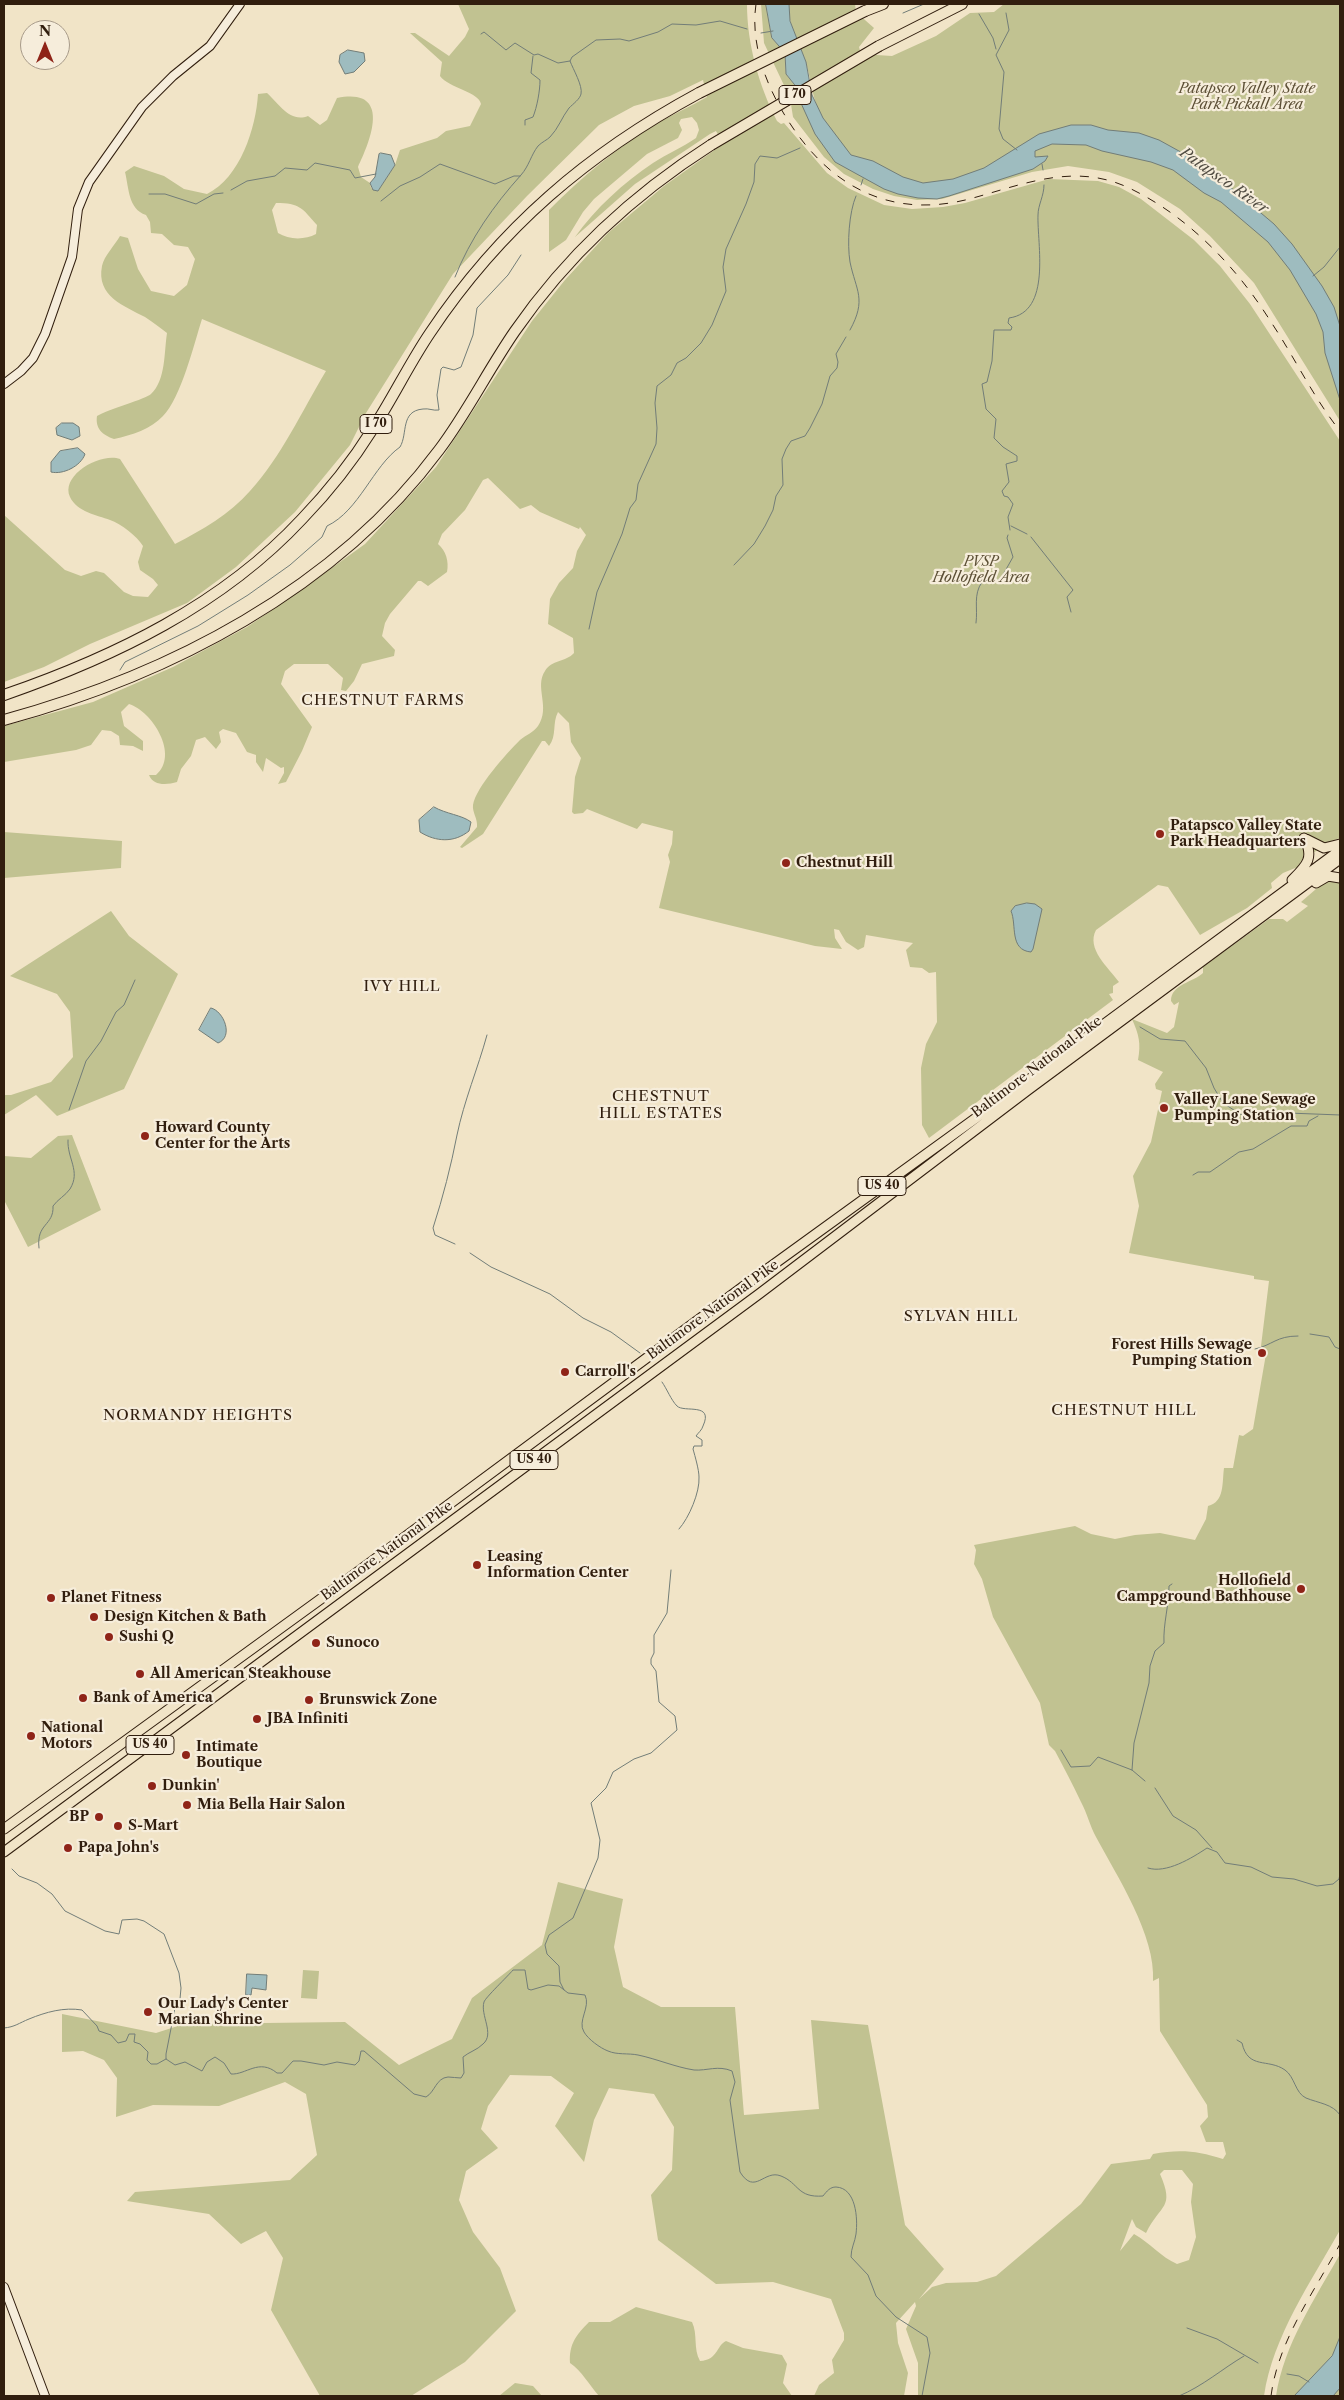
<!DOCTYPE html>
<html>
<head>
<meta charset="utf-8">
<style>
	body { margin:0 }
	#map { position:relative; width:1344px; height:2400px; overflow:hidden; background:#f1e4c7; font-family:"Libre Caslon Text",serif }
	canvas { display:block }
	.frame { position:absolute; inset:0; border:5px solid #311e0e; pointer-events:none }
	.north { position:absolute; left:20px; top:20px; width:50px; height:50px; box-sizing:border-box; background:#f6eddb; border:1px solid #a79a89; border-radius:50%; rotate:0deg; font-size:14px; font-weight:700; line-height:20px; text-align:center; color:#311e0e }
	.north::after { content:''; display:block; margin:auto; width:18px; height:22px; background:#8f2418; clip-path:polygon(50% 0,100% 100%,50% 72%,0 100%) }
</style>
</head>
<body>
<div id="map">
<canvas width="1344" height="2400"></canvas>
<div class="frame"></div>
<div class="north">N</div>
</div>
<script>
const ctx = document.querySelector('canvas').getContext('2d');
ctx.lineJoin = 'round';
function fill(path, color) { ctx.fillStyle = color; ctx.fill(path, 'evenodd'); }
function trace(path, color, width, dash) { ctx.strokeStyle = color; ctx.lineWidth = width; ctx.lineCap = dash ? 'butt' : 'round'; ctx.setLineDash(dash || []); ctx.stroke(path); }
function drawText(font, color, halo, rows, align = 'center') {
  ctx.font = font + ' "Libre Caslon Text",serif'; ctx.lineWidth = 4.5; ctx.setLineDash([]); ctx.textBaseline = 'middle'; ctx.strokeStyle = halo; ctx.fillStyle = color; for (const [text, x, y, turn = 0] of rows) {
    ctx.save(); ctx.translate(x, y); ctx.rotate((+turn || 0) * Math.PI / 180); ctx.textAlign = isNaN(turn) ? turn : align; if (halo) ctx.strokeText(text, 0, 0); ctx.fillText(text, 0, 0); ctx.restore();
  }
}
fill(new Path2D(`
	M458,4H747C747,44 759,86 777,121L781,124L784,123L827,173L848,188L884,205L912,209L943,207L965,203L1049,179L1098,181L1119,187L1141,199L1194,240L1220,266L1250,304L1340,441V838L1331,841L1301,861L1300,866L1283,873L1271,883L1272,888L1247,908L1200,935L1168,887L1158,885L1096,930C1086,949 1108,967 1119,982L1113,986V993L1109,994L1113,1000L929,1138L922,1125L921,1068L926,1044L937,1022L936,972L929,973L922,968L910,967L906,950L913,943L866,935L864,947L858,950L846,942L839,930L834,929L835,938L842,949L815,946L659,908L670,862L668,855L672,844L673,831L642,823L637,829L587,809L583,813L574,814L572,812L575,777L581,758L571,742L569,723L558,712C552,723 557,736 549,746L545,741H542L483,834L462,848L460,847L477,827C478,819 472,812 473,805C476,787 507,753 520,740C526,735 534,732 538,726C551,707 534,687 545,671C551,660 566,662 574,653L573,638L548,624L550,599L559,583L573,568L577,551L586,535L580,527L579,529L540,512L531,505L520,509L488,478L483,480L465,510L442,534L438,544C446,551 449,561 447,572L428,586L421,581H418L390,614L385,623L382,636L395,650L394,656L362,664L354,681L346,691L341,690L343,678L328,664H294L285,671L281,684L312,727L302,751L286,782L278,784L284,773V767L281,768L266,758L263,772L256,762V755L247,752L236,733L223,729L219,732L221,742L216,749L205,737L196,740L191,756L181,769L177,782C167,785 153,786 149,775H156C180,755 152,711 129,704L121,712L124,726L143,741V751L133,746L120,745L119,736L111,731L102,730L91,745L76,750L4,762V726L93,702L173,667L247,627L297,593L365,544L436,467L532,321L565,280L608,233L664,186L723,144L716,131L710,134L635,184L575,237C596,208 623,183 653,163C667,154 683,147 696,138L699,130L697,123L692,117L681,119L679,123L682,130L678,138L647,154L594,199L583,212L566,240L549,252V210C581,178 617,147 656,124C673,114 690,107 707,97L703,80L670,96L634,106L599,125L527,196L453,274L366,413L350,445L295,512L236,567L187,603L90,644L44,667L4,682V515L65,570L81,576L96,571L104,573L124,592L133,596L148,597L158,585L153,579L140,570L138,562L143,546C137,536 121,524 110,520C97,515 77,512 70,497C60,475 101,452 120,459L175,544C202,530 230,514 250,491C281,457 302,411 326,371L202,319C194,344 181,398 163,416C151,429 132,435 114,439C103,435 95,429 97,416C109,409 146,399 151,394C166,380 164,352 167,333C160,328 153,322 145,317C124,306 96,296 102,266C104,256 115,245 120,236L128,238L138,269L151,291L174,296L187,285L195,259L188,247L174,245L162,234L151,233L150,222L146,215C128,209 129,188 125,172L134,166L164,176L184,189L207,194C240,178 256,128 258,94L267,93C279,104 290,123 308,116L320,125L327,120L337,98C392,87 371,140 358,167L361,177L370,183L371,188L378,191L395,165L400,150L437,138L446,131L470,126L481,104C479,92 449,88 440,76L442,62L410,33H415L449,56L465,37L469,29ZM276,203C300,203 302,208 317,225L316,234C305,240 289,240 278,233L272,210Z
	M761,4H766L772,38L785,53L786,74L827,125C812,103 813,87 806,63C800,43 787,25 789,4H855L856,12L874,28L859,47L861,54L892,56L936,36L970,13L994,12L1004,4H1340V421L1254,283L1210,236L1180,209L1137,182L1109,172L1068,166L1032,172L942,199L917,200L894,196L873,189L844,174L824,157L793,117L790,98L764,43Z
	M4,832L122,841L121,868L4,878Z
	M1329,881L1338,883L1340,881V2230C1311,2282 1273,2336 1264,2396H918V2363L906,2329L916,2306L915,2302L896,2323L898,2343L908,2373L904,2396H814L819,2385L834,2373L832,2360L844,2340V2333L831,2299L773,2282L716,2284L658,2240L651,2195L672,2170L674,2127L654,2094L609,2088L594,2120L584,2162L555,2126L574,2093L551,2076L510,2075L488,2106L481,2129L498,2148L466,2171L459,2200L473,2232L500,2268L516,2311L465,2362L411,2396H320L271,2310L283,2258L266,2231L241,2244L209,2214L127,2201L135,2192L290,2180L317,2155L306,2094L285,2082L219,2106L153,2105L116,2117L117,2078L104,2060L83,2051L62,2052V2014L156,2033L184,2024L345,2022L399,2065L452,2039L472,1998L542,1945L558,1882L623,1899L614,1947L623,1987L661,2007H735L744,2115L819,2109L811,2020L868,2025L905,2225L944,2269L919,2299L932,2287L946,2283L977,2282L996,2276L1081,2204L1111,2164L1150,2159L1153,2154C1180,2149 1198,2151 1223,2159L1226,2154L1223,2142H1206L1200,2126L1208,2117L1207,2105L1160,2031L1159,1978L1153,1981C1156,1936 1117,1876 1096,1837C1090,1826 1087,1813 1081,1802C1073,1785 1064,1768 1055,1751L1049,1745L1040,1703L993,1617L982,1579L974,1564L976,1550L974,1545L1075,1526L1091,1534L1115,1539L1135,1535L1160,1533L1195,1540L1206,1519L1208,1506C1225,1502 1222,1482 1224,1468H1233L1239,1435L1243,1436L1253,1429L1266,1354L1261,1346L1269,1281L1254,1279V1276L1129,1253L1139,1206L1133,1176L1151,1142L1162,1091L1156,1089L1155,1084L1163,1072L1138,1060C1141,1043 1139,1035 1132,1019L1167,1033L1174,1027L1179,1002L1174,1005L1171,1001C1171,984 1194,982 1203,973V967L1269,919H1283L1287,922L1308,906L1301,902L1323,883ZM1164,2170H1182L1193,2184L1191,2202L1196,2237L1189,2260L1177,2264C1161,2257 1150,2243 1134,2234L1120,2251L1132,2219L1136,2227L1146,2233C1161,2203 1175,2209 1160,2174Z
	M111,911L129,936L178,974L124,1089L57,1116L36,1095L4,1115V1095H11L51,1082L73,1057L70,1012L57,994L10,976Z
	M72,1135L101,1210L28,1247L4,1200V1156L31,1158L58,1136Z
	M303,1970L319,1971L317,1999L301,1998Z
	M1340,2254V2396H1276C1284,2344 1315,2299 1340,2254Z
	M636,2307L692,2322C698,2334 693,2349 700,2361C718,2360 716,2346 726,2341L743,2348L782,2355L787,2364L783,2383L792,2396H599C589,2385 582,2371 570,2363C569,2344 576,2335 589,2322H610Z
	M515,2383L533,2386L542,2396H499Z`), '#c1c291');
const water = new Path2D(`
	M766,4H789L790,21L806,62L812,95L823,118L851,155L873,161L903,177L923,183L953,179L984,168L1039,134L1071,125H1091L1108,130L1139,133L1159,140L1188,156L1198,166L1229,186L1274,224L1292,244L1322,286L1334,307L1340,326V400L1325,353L1323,332L1316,314L1290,270L1268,242L1221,202L1204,193L1173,170L1151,162L1102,151L1086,145L1052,144L1035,151V157L1048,156L1045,161L1033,169L949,196L937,199L918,198L898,194L884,189L835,162L815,134L800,101L798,89L786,74L785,53L772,38Z
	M348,50L364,53L365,61L354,72L345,74L339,62L340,55Z
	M381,153L391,155L395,165L378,191L373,190L370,183L375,177L379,154Z
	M62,423H73L79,427L80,436L72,440L57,435L56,428Z
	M78,448L85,454C81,466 63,475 51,472V462L60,451Z
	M434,807C446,814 462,815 471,822L469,831C454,843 436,842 420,832L419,820Z
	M1027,903L1035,904L1042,909L1033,949L1031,952C1009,950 1017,925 1011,911L1015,906Z
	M211,1008C224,1011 234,1037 218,1043L199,1030Z
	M247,1974L267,1975L266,1990L252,1988L251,1995H246Z
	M1340,2337V2388L1333,2396H1294L1332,2356Z`);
fill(water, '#9ebcbf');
trace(water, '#727d78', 1);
trace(new Path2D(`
	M903,13L924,4
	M1006,13L1009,30L996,55L1004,72L999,129L1003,139L1017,150
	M979,14L993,38L996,49
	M761,33L773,31
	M481,34L484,32L506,50L515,43L534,55L538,54L558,63L570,61
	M525,125V120L533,117C537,107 540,91 540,80L531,73L533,56
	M1042,164L1043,170
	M861,185L863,179
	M231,190L247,181L275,176L285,168L307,170L315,163L350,170L355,178L376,174
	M149,194H165L196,204L214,194L223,193
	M381,201L400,186L420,177L440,164L495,184L514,176H520
	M1313,276L1324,267L1340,247
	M455,277C470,239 494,205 521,175C529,166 531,155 538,146C542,142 547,140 550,137C558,129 562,117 569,108C573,104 580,99 581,94C583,86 573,69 570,61L572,57L596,40L620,39L629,41L658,32L672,24L696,25L720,21L747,29
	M850,330C867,299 856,291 850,262C847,244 849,212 856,196
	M1011,526L1027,534
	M1010,530L1008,517L1013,504L1008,497L1004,496L1002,491L1009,482L1006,464L1017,461V456L1003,447L994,438L996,419L986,409L982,384L987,382L992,361L994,330H1011L1012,327L1008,323L1009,318C1052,312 1037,244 1038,215C1038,205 1044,196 1044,185
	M1031,537L1073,590L1067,597L1071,612
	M734,565L754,544L765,526L773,510L776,496L783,485L782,459L786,449L791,441L805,436L810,428L822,404L830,376L837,368L838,362L836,354L846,337
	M976,623C978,608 973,595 982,582L1000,580L1013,557L1007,538L1008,535
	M589,629L597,592L622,534L630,508L636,500L638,484L656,444L657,428L655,403L657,386L671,375L677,363L686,358L701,343L712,325L726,291L723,267L726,249L746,204L754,182L755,164L760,156L777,158L800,148
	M120,670L125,662L198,626L248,595L290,565L322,537L327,526C359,511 373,466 400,447C408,434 400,411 423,409C429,408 433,411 439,410L437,395L441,369L443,367L454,370L461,367L473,335L477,308L508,275L521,255
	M1140,1027L1160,1039L1185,1041L1206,1068L1214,1088L1223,1103L1240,1114L1268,1121L1277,1115L1288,1113L1340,1115
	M69,1110L86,1061L101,1041L116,1012L124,1005L135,980
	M1193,1175L1198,1172H1210L1239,1152L1253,1149L1291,1126H1307L1309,1121L1318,1116
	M455,1244L435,1235L433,1228C443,1197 451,1166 457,1135C464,1101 478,1068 487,1035
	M39,1248C36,1223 54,1226 53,1206C58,1199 65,1196 70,1189C81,1171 67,1159 68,1140
	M470,1253L491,1267L550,1294L583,1318L611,1332L640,1353
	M1310,1334L1329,1337L1335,1347L1340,1349
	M1255,1349C1273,1345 1276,1336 1298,1336
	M662,1382C667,1389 671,1400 677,1406C684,1413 714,1402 703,1426C702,1430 698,1433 696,1436L702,1440V1446H694L693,1449C695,1456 699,1470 699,1477C700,1492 689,1518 679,1529
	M1061,1750L1071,1767L1090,1766L1098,1757L1132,1770L1145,1781
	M1132,1770L1134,1743L1149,1683L1150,1666L1155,1651L1164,1643C1163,1624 1169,1606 1169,1586L1172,1584
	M1155,1788L1173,1816L1196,1830L1212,1848
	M1148,1868C1166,1874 1192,1858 1207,1848L1217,1852L1225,1863L1251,1867L1272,1877L1294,1879L1317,1886L1333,1884L1339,1879L1340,1874
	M12,1869L19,1876L37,1883L52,1894L65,1911L105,1931L119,1934L122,1920L137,1919L144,1921L164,1934L179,1973L181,1988L180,1999L175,2008L166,2054V2059L175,2065L185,2062L202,2071L207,2062L215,2057L224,2063L231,2074C246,2075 259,2058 277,2073H282L293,2061H301L324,2065L337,2062L355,2065L359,2061L361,2051H364L414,2094L426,2097C435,2092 436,2078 448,2077C452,2077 457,2078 461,2078L464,2073L463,2057C469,2052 477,2050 483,2044C495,2034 480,2015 484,2002C485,1998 508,1976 513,1970H525L528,1989L531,1990L548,1985L559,1986L568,1993L585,1995C591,2007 577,2021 584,2032C588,2039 600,2048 608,2051C617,2055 628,2053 638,2055C657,2059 675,2067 694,2070C707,2071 718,2065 732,2071L735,2082L730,2100L740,2172C755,2196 764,2169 781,2176C799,2183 797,2198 823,2196C827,2191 830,2187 836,2187C856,2188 858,2218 856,2234C855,2242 851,2248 851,2257L868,2275L876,2296L896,2317L927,2337L930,2353L922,2396
	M564,1990L560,1982L559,1966L547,1954L545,1945L549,1935L573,1918L598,1858L600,1840L591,1803L606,1788L613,1772L634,1759L651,1753L677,1730L675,1716L659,1702L656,1671L651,1664V1659L654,1653V1635L667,1613L671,1570
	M4,2028C15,2027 19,2023 29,2019C46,2012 64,2007 82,2010L97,2026L99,2031L111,2035L118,2043L126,2041L129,2034H135L134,2042L140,2044L148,2052L147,2060L151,2064H157L166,2059
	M1237,2040L1242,2043C1248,2070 1268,2058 1285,2070C1295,2077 1295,2093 1306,2098C1318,2103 1333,2104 1340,2115
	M1187,2328L1217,2339L1258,2363
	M1287,2374L1299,2376L1309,2382
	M1179,2396C1203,2386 1222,2369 1244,2356`), '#727d78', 1);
const secondary = new Path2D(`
	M4,384L21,371L33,358L45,334L72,257L78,209L89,182L142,107L173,76L210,46L240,4
	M4,2287L45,2396`);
const primary = new Path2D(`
	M1306,839L1324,848L1340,844
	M1292,880C1306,866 1315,858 1304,838
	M1316,883L1328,876L1340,878
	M4,1829L340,1585L748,1283L1023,1084L1340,850
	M4,1852L759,1294L1028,1090L1340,859`);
const highway = new Path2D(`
	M865,11L883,4
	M879,46L962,4
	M4,695C114,657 222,605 302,519C328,492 352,462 372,430C393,398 409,364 430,333C500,228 588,153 699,93
	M4,720C169,675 335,590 439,450C467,413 488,370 515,331C567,256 634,194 711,145`);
trace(secondary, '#311e0e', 10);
trace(primary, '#311e0e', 11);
trace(highway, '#311e0e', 12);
trace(secondary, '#f6eddb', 8);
trace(primary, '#f1e4c7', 9);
trace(highway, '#f1e4c7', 10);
trace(new Path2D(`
	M756,4C750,45 767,88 789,122C832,189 894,220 973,198C1024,184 1074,163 1127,187C1187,215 1236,266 1271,322C1295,358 1313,397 1340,431
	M1271,2396C1278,2341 1314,2292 1340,2244`), '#311e0e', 1, [9, 9]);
const highwayBridge = new Path2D(`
	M699,93L865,11
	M711,145L879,46`);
trace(highwayBridge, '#311e0e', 12, []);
trace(highwayBridge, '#f1e4c7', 10);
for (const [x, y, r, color] of [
	[1160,834,5,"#8f2418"],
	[786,863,5,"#8f2418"],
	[1164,1108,5,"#8f2418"],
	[145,1136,5,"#8f2418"],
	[1262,1353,5,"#8f2418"],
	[565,1372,5,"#8f2418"],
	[477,1565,5,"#8f2418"],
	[1301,1589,5,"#8f2418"],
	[51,1598,5,"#8f2418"],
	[94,1617,5,"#8f2418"],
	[109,1637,5,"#8f2418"],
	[316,1643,5,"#8f2418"],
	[140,1674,5,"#8f2418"],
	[83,1698,5,"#8f2418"],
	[309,1700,5,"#8f2418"],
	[257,1719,5,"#8f2418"],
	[31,1736,5,"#8f2418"],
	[186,1755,5,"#8f2418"],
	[152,1786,5,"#8f2418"],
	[187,1805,5,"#8f2418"],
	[99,1817,5,"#8f2418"],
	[118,1826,5,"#8f2418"],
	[68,1848,5,"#8f2418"],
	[148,2012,5,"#8f2418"]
]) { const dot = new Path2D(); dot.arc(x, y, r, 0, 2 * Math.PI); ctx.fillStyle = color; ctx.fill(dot); trace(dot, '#f6eddb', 2); }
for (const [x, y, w] of [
	[795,95,32],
	[376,424,32],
	[882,1186,48],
	[534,1460,48],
	[150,1745,48]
]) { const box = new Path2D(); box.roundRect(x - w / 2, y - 9.5, w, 19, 4); ctx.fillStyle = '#f6eddb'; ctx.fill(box); trace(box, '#311e0e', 1); }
drawText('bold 12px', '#311e0e', null, [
	["I 70",795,95],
	["I 70",376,424],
	["US 40",882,1186],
	["US 40",534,1460],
	["US 40",150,1745]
]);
drawText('italic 14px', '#5c4f35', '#f6eddb', [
	["Patapsco Valley State",1247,89],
	["Park Pickall Area",1247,105],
	["PVSP",981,562],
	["Hollofield Area",981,578]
]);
drawText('bold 14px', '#311e0e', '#f6eddb', [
	["Patapsco Valley State",1170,826],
	["Park Headquarters",1170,842],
	["Chestnut Hill",796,863],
	["Valley Lane Sewage",1174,1100],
	["Pumping Station",1174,1116],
	["Howard County",155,1128],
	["Center for the Arts",155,1144],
	["Forest Hills Sewage",1252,1345,"right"],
	["Pumping Station",1252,1361,"right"],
	["Carroll's",575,1372],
	["Leasing",487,1557],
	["Information Center",487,1573],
	["Hollofield",1291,1581,"right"],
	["Campground Bathhouse",1291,1597,"right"],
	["Planet Fitness",61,1598],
	["Design Kitchen & Bath",104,1617],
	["Sushi Q",119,1637],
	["Sunoco",326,1643],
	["All American Steakhouse",150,1674],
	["Bank of America",93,1698],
	["Brunswick Zone",319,1700],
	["JBA Infiniti",267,1719],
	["National",41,1728],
	["Motors",41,1744],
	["Intimate",196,1747],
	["Boutique",196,1763],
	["Dunkin'",162,1786],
	["Mia Bella Hair Salon",197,1805],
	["BP",89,1817,"right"],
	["S-Mart",128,1826],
	["Papa John's",78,1848],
	["Our Lady's Center",158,2004],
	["Marian Shrine",158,2020]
], 'left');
drawText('14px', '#311e0e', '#f6eddb', [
	["Baltimore National Pike",1037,1067,-37],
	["Baltimore National Pike",713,1310,-36],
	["Baltimore National Pike",387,1551,-36]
]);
drawText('italic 15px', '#524d43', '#f6eddb', [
	["Patapsco River",1224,181,35]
]);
ctx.letterSpacing = '1px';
drawText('15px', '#311e0e', '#f6eddb', [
	["CHESTNUT FARMS",383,701],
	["IVY HILL",402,987],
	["CHESTNUT",661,1097],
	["HILL ESTATES",661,1114],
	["SYLVAN HILL",961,1317],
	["CHESTNUT HILL",1124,1411],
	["NORMANDY HEIGHTS",198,1416]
]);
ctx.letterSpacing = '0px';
</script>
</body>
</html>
